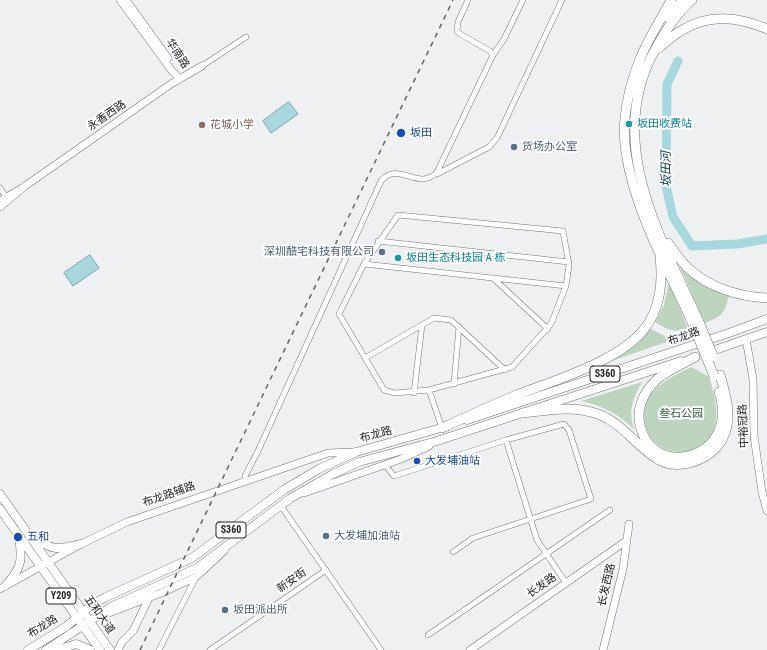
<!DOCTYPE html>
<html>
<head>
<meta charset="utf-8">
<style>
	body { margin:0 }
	canvas { display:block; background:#eff0f2 }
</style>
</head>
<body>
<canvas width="767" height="650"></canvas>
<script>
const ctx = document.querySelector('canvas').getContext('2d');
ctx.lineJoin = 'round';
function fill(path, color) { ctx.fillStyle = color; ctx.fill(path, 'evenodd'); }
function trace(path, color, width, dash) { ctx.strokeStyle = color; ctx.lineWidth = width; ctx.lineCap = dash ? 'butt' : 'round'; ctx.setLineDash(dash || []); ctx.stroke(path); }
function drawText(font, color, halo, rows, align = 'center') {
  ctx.font = font + ' "Roboto Condensed","Noto Sans SC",sans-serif'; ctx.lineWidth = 4; ctx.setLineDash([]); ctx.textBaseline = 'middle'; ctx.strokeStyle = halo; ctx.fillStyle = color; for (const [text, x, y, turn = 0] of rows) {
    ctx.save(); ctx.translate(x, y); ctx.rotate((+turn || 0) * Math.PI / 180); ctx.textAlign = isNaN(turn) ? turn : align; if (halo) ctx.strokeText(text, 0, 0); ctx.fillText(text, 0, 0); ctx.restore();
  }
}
fill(new Path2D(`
	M680,267L703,283L729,296C724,315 722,316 705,323Z
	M669,282L688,329C672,333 669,330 655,322L664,305Z
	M651,329L672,340L606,363L627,351Z
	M692,367L709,377C717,400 725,438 695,449C684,453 674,453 663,448C655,444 648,436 646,427C636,394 667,378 692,367Z
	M642,382C633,398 627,413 635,430C618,414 604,406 581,401Z`), '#bdd4be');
const water = new Path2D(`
	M289,102L298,114L271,133L263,121Z
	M90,255L99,268L73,286L64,273Z`);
fill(water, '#a6d8dd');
trace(water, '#7fa2a6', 1);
trace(new Path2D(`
	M678,61L667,84L666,186L673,217L692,246L737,244L767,239`), '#a6d8dd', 9);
const street = new Path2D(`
	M468,0L458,22L457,31L460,34L490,51L493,55
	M202,66L246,37
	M437,174L489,147L497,138L562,0
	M0,188L7,198
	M398,215L563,231L569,265L566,286L551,324L512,367L429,390L395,393L384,390L339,314L364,264Z
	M378,241L569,262
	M364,264L566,286
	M493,278L548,329
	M365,358L434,318L451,320L505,370
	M454,384L459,327
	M429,390L442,428
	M414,393L422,325
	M506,440L537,540L566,583
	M385,465L394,476L506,440L564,424L569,430L591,499L473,538L453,552
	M245,482V476L258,451L381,181C399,160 418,192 437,172L493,55L504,39L523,0
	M281,506L381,650
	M428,635L610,510
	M159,650L196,577
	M210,650L326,570`);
const secondary = new Path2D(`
	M120,0L172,71L180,79
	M126,0L168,58
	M0,201L22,188
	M0,207L25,186L171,84L202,66
	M746,339L753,379L754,436L762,492L767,511
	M304,493L401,459L429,446
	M0,589L81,544L127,522L328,453L354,452
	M101,616L161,593L196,577L224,551
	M118,650L122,642L133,631L149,598
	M470,650L626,541
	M603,650L623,569L629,524`);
const primary = new Path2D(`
	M706,353L767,332
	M467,420L729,333L767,319
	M0,494L110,650
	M0,509L100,650
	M33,536C52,552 59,549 81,544
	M5,586C21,569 23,561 19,538
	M28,650L67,626L93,604L106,597L192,558L285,489L319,469L356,452L448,426
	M46,650L111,607L197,568L291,498L335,473L359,462L437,441L681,361
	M56,650L76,644L90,650`);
const highway = new Path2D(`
	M671,0C661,20 648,39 640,59C629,87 621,122 626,152C634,210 668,269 692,322
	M692,0C676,14 666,30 656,48C603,140 660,236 699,322
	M666,17L683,0
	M659,48C692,16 726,11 767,29
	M668,243C674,251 680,260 687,267C707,287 740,297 767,298
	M695,357C684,363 671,369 661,376C648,386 638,402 639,418C645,483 742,462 719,392
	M523,413C548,410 573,405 598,414C623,423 636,447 659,460C678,470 703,462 717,447C735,426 727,398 720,375
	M442,428C466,417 490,406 514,396C552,381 621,361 645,328C660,309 663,282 660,258`);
trace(street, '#737476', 6);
trace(secondary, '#737476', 8);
trace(primary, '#737476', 9);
trace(highway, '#737476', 10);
trace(street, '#fff', 5);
trace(secondary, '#fff', 7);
trace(primary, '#fff', 8);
trace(highway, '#fff', 9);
trace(new Path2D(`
	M140,650L453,0`), '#656567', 1.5, [5, 5]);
const highwayBridge = new Path2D(`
	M692,322L714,376
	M699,322L713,356`);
trace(highwayBridge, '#737476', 10, []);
trace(highwayBridge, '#fff', 9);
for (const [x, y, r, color] of [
	[629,124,4,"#0f9aa8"],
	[202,125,4,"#8d6e63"],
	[401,133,5,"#1a4fb4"],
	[514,147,4,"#5c6f8a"],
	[382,252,4,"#5c6f8a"],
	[398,258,4,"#0f9aa8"],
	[417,461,4,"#1a4fb4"],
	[326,536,4,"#5c6f8a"],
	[18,537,5,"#1a4fb4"],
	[225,610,4,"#5c6f8a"]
]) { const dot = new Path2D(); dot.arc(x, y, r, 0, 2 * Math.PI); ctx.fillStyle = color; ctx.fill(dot); trace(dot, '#fcfdff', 1.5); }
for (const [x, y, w] of [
	[605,374,30],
	[231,530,30],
	[61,596,30]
]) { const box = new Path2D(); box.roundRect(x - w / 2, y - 8, w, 16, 3); ctx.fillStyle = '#fcfdff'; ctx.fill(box); trace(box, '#242425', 1); }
drawText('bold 10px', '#242425', null, [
	["S360",605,374],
	["S360",231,530],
	["Y209",61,596]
]);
drawText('11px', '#242425', '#fcfdff', [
	["华南路",177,54,57],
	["永香西路",107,116,-35],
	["布龙路",684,337,-19],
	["中裕冠路",744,426,-92],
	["布龙路",376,435,-15],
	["布龙路辅路",169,495,-19],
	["新安街",292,581,-35],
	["长发西路",607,585,-77],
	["长发路",542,586,-35],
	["五和大道",99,615,55],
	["布龙路",43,627,-32]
]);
drawText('11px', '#0d838f', '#fcfdff', [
	["坂田收费站",637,124],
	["坂田生态科技园 A 栋",406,258]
], 'left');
drawText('11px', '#785e54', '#fcfdff', [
	["花城小学",210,125]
], 'left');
drawText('11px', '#164399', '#fcfdff', [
	["坂田",410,133],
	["大发埔油站",425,461],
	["五和",27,537]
], 'left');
drawText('11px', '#4e5e75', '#fcfdff', [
	["货场办公室",522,147],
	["深圳酷宅科技有限公司",374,252,"right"],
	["大发埔加油站",334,536],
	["坂田派出所",233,610]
], 'left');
drawText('11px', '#2e5c35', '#fcfdff', [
	["叁石公园",681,414]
]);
drawText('italic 12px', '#154347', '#fcfdff', [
	["坂田河",667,169,-91]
]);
</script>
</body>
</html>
